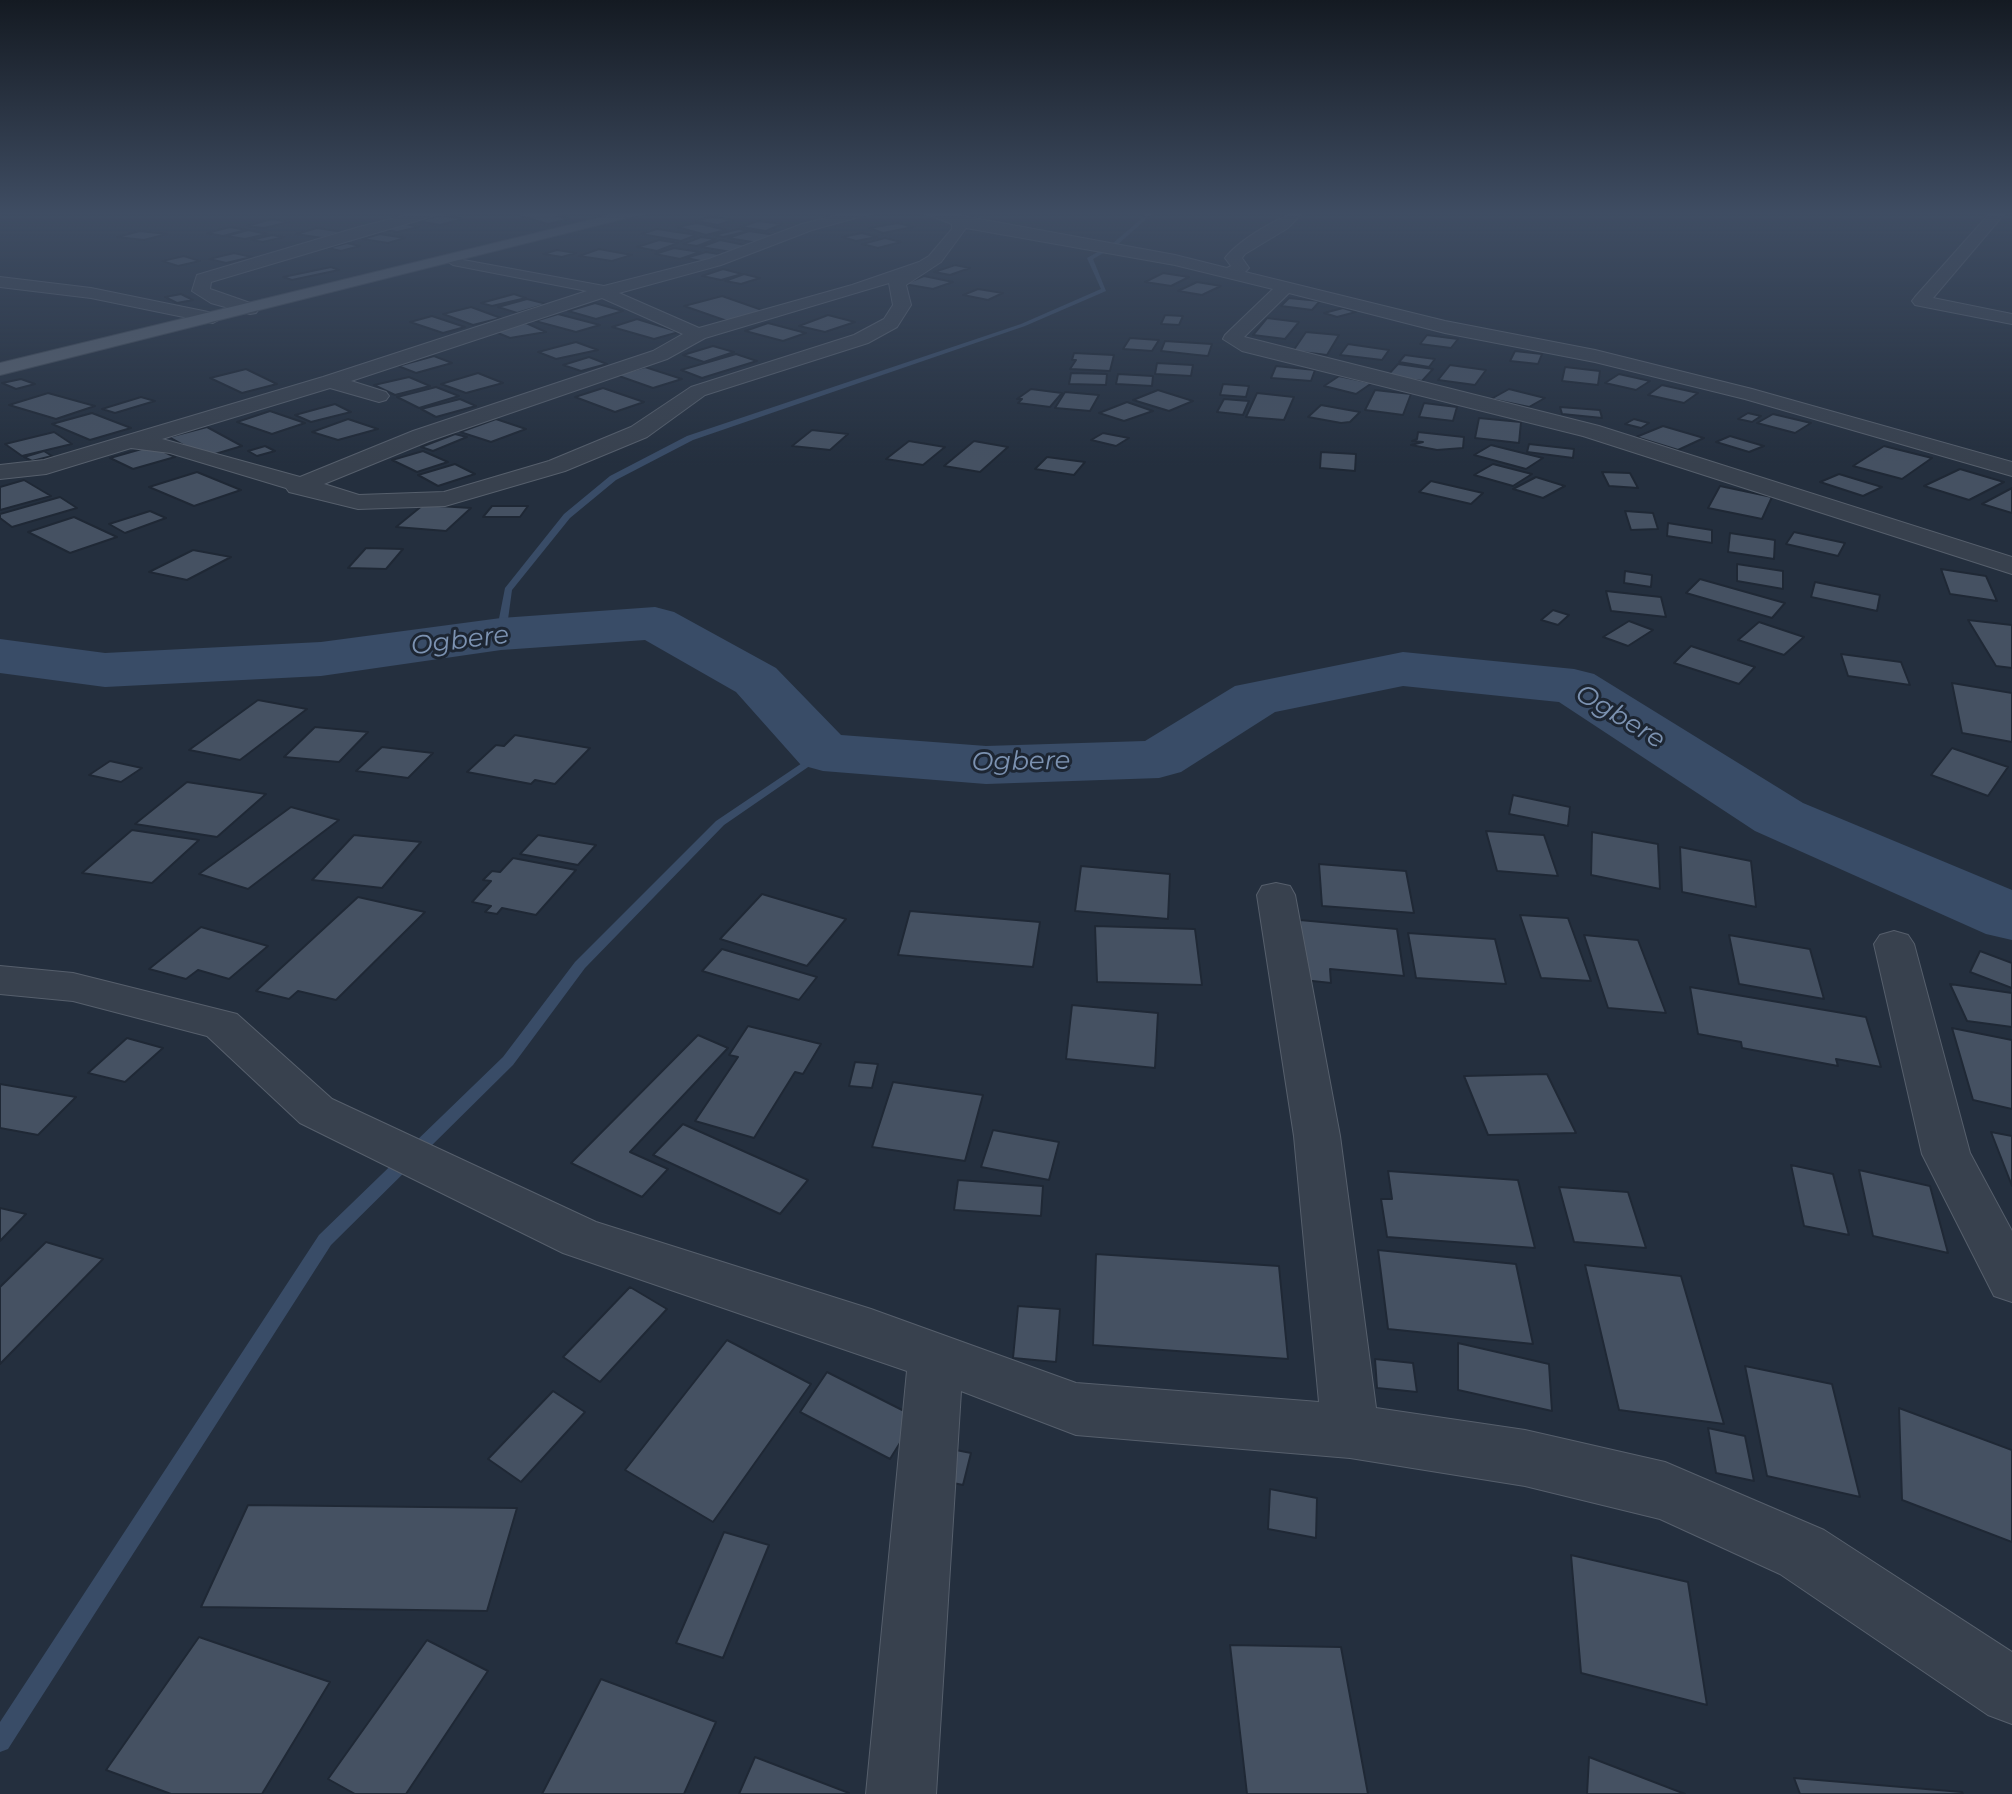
<!DOCTYPE html>
<html>
<head>
<meta charset="utf-8">
<style>
	body { margin:0 }
	canvas { display:block; background:#242f3e }
</style>
</head>
<body>
<canvas width="2012" height="1794"></canvas>
<script>
const ctx = document.querySelector('canvas').getContext('2d');
ctx.lineJoin = 'round';
function fill(path, color) { ctx.fillStyle = color; ctx.fill(path, 'evenodd'); }
function trace(path, color, width, dash) { ctx.strokeStyle = color; ctx.lineWidth = width; ctx.lineCap = dash ? 'butt' : 'round'; ctx.setLineDash(dash || []); ctx.stroke(path); }
function drawText(font, color, halo, rows, align = 'center') {
  ctx.font = font + ' Montserrat,sans-serif'; ctx.lineWidth = 6; ctx.setLineDash([]); ctx.textBaseline = 'middle'; ctx.strokeStyle = halo; ctx.fillStyle = color; for (const [text, x, y, turn = 0] of rows) {
    ctx.save(); ctx.translate(x, y); ctx.rotate((+turn || 0) * Math.PI / 180); ctx.textAlign = isNaN(turn) ? turn : align; if (halo) ctx.strokeText(text, 0, 0); ctx.fillText(text, 0, 0); ctx.restore();
  }
}
fill(new Path2D(`
	M1148,213H1153L1116,246L1093,259L1106,291L1025,326L693,440L616,480L570,518L512,590L506,634L501,637L496,634L505,588L564,514L610,476L687,436L1021,324L1101,289L1087,258L1112,244Z
	M823,749L828,752L827,754L724,825L585,968L513,1065L331,1245L8,1749L0,1752V1722L319,1235L503,1057L575,962L716,821Z`), '#394c67');
fill(new Path2D(`
	M655,607L674,612L776,668L841,735L986,746L1145,741L1235,686L1403,652L1574,669L1594,674L1803,803L2012,890V940L1986,934L1755,831L1559,702L1403,686L1275,712L1181,772L1159,778L986,784L823,771L801,765L736,692L645,640L501,650L321,676L105,687L0,673V639L105,653L321,642L501,618Z`), '#394c67');
const building = new Path2D(`
	M535,213H548L569,219L548,224L521,216Z
	M441,215L462,219L440,225L419,221Z
	M711,217L733,220L718,225L696,221Z
	M272,219L289,222L264,228L247,226Z
	M758,221L782,224L766,231L741,227Z
	M697,223L726,230L706,235L677,227Z
	M898,223L913,227L883,233L869,228Z
	M406,224L419,227L397,232L384,229Z
	M230,227L246,230L223,236L207,233Z
	M317,228L343,232L322,238L296,234Z
	M657,229L697,235L681,241L641,234Z
	M739,229L749,231L723,237L714,235Z
	M248,230L267,234L245,239L226,236Z
	M140,231L167,234L144,240L117,237Z
	M749,231L782,236L758,243L728,238Z
	M862,233L877,237L856,241L842,237Z
	M380,234L405,238L388,243L362,239Z
	M272,235L284,237L263,242L251,240Z
	M701,237L716,239L697,246L683,244Z
	M885,238L901,242L878,248L862,244Z
	M659,240L678,243L657,251L637,247Z
	M720,240L750,246L731,252L701,247Z
	M347,243L360,246L341,251L328,248Z
	M674,248L700,252L680,259L655,254Z
	M599,249L632,255L612,261L579,256Z
	M557,250L576,253L562,257L543,254Z
	M706,252L725,255L706,262L686,258Z
	M234,253L252,257L226,263L209,259Z
	M184,256L200,261L178,266L162,261Z
	M955,265L970,268L950,275L934,272Z
	M331,267L339,270L292,280L283,277Z
	M723,269L742,274L721,280L702,276Z
	M1163,273L1189,277L1171,286L1145,282Z
	M744,274L760,278L741,284L725,281Z
	M924,276L953,282L933,289L904,284Z
	M1197,282L1221,286L1202,295L1178,291Z
	M978,289L1003,293L988,300L963,295Z
	M181,294L193,300L177,303L165,297Z
	M514,294L526,298L492,306L481,303Z
	M722,296L765,311L727,321L684,306Z
	M1289,298L1320,301L1312,310L1281,306Z
	M527,299L547,304L517,313L498,307Z
	M595,303L623,311L596,319L568,311Z
	M471,307L501,318L473,325L443,314Z
	M1343,308L1356,312L1337,317L1324,313Z
	M558,314L600,325L576,332L535,321Z
	M828,315L855,322L825,332L799,326Z
	M1165,315L1183,316L1179,325L1161,324Z
	M432,316L465,327L443,333L410,322Z
	M1267,318L1299,322L1285,339L1253,335Z
	M637,319L679,332L654,339L612,327Z
	M526,323L546,332L510,338L493,331Z
	M768,323L806,333L783,341L745,331Z
	M1306,332L1339,335L1327,355L1293,351Z
	M1427,335L1458,339L1451,348L1420,344Z
	M1130,338L1159,340L1152,351L1123,349Z
	M1165,341L1212,344L1208,356L1197,355L1161,351Z
	M576,342L598,350L556,359L538,352Z
	M1348,344L1389,350L1382,360L1340,355Z
	M713,346L734,352L704,362L683,355Z
	M1515,351L1542,354L1538,364L1510,361Z
	M1074,353L1114,355L1110,371L1070,369L1076,360H1072Z
	M736,354L757,361L702,378L681,370Z
	M1405,355L1435,359L1429,367L1399,362Z
	M434,356L452,363L416,373L398,366Z
	M589,357L607,364L581,371L563,365Z
	M1157,363L1193,365L1191,376L1155,374Z
	M1398,364L1433,369L1422,381L1387,376Z
	M1450,365L1486,370L1475,385L1438,380Z
	M1276,366L1315,370L1311,381L1271,378Z
	M645,367L682,379L653,388L616,375Z
	M1565,367L1600,371L1598,385L1562,381Z
	M246,369L277,384L242,393L210,378Z
	M478,373L503,383L466,393L441,384Z
	M1071,373L1107,374L1106,385L1069,384Z
	M1118,374L1153,376L1152,386L1116,384Z
	M1619,374L1650,381L1636,390L1605,383Z
	M1339,376L1372,383L1356,394L1324,386Z
	M409,377L430,386L395,395L374,385Z
	M21,379L35,384L16,389L2,383Z
	M1223,384L1249,386L1246,397L1220,395Z
	M1662,385L1698,393L1684,403L1648,395Z
	M436,387L459,396L419,408L397,397Z
	M603,388L644,402L615,412L575,397Z
	M1031,389L1062,393L1050,407L1018,403L1022,399H1017Z
	M1509,389L1545,398L1529,407L1491,399Z
	M1158,390L1193,401L1169,411L1133,400Z
	M1375,390L1411,394L1403,415L1365,410Z
	M1065,392L1099,395L1090,411L1055,408Z
	M48,393L95,406L56,419L9,405Z
	M1257,393L1294,397L1284,420L1246,417Z
	M141,397L155,401L115,413L102,409Z
	M460,399L476,406L436,417L421,409Z
	M1224,399L1249,401L1243,415L1217,412Z
	M1127,402L1153,411L1124,421L1099,413Z
	M1424,403L1457,407L1453,421L1419,417Z
	M335,404L351,412L311,422L295,415Z
	M1321,405L1360,412L1350,422L1341,423L1308,417Z
	M1560,407L1600,410L1602,418L1562,414Z
	M270,411L305,423L272,434L237,422Z
	M92,413L131,428L90,440L52,424Z
	M1748,413L1761,416L1752,422L1738,419Z
	M1773,414L1811,423L1795,433L1757,423Z
	M1479,418L1521,422L1519,443L1475,438Z
	M348,419L378,429L338,440L312,432Z
	M496,419L526,429L491,442L460,432Z
	M1634,419L1649,423L1641,428L1625,424Z
	M1663,426L1704,438L1678,450L1636,437Z
	M207,427L242,446L205,457L169,437Z
	M812,430L848,434L830,450L792,446Z
	M54,432L72,444L22,456L5,444Z
	M1418,432L1464,437L1463,448L1437,450L1411,445L1423,442L1412,441L1417,439Z
	M1103,433L1129,438L1116,446L1091,440Z
	M455,434L467,437L433,451L421,447Z
	M1730,436L1764,446L1749,452L1716,442Z
	M909,441L945,447L923,465L886,459Z
	M974,441L1008,447L980,472L944,466Z
	M1529,444L1574,449L1573,458L1527,452Z
	M1491,445L1543,458L1526,469L1474,455Z
	M152,446L175,457L133,469L110,458Z
	M265,446L275,451L257,456L248,451Z
	M1884,446L1932,458L1902,479L1853,466Z
	M44,451L52,456L32,461L24,457Z
	M423,451L448,462L417,472L392,460Z
	M1321,452L1356,454L1355,471L1320,468Z
	M1047,457L1085,462L1074,475L1035,469Z
	M455,464L475,474L438,486L418,475Z
	M1493,464L1532,474L1513,486L1474,475Z
	M1960,469L2004,482L1969,500L1924,486Z
	M197,472L241,490L194,506L149,487Z
	M1602,472L1630,473L1638,488L1609,486Z
	M1839,474L1882,487L1863,496L1820,482Z
	M1536,477L1565,486L1543,498L1513,489Z
	M24,480L51,496L0,510V487Z
	M1431,481L1483,493L1471,504L1419,492Z
	M1720,486L1772,497L1762,519L1708,508Z
	M2012,488V513L1982,504Z
	M60,497L77,508L12,527L0,518V514Z
	M423,505L471,508L446,531L396,527Z
	M492,506H528L520,517H483Z
	M150,511L166,518L125,533L109,524Z
	M1625,511L1653,513L1658,529L1631,530Z
	M74,517L117,537L70,553L28,532Z
	M1668,523L1712,530V543L1667,536Z
	M1794,532L1845,543L1838,556L1786,544Z
	M1730,533L1775,540L1774,559L1728,552Z
	M366,548L403,549L386,569L348,568Z
	M193,550L231,557L187,580L149,572Z
	M1737,564L1783,571V589L1737,581Z
	M1941,569L1986,576L1997,601L1950,594Z
	M1625,571L1652,575L1651,587L1624,583Z
	M1700,579L1785,603L1772,618L1686,593Z
	M1815,582L1880,595L1877,611L1811,597Z
	M1606,591L1661,597L1666,617L1611,611Z
	M1553,610L1569,615L1558,625L1541,620Z
	M1968,620L2012,625V668L1996,666Z
	M1629,621L1653,630L1628,646L1603,637Z
	M1759,622L1804,637L1784,655L1738,640Z
	M1691,646L1755,667L1739,684L1674,663Z
	M1841,654L1901,662L1910,685L1848,676Z
	M1952,683L2012,693V742L1962,733Z
	M258,700L307,709L240,760L189,750Z
	M315,727L368,732L339,762L284,757Z
	M515,735L590,748L555,784L535,780L531,784L467,772L496,745L504,746Z
	M382,747L433,753L408,778L356,771Z
	M1952,748L2008,767L1988,796L1931,775Z
	M110,761L142,768L121,782L89,775Z
	M187,782L266,794L217,837L135,824Z
	M1513,795L1570,807L1568,826L1509,814Z
	M291,807L339,820L248,889L199,874Z
	M132,830L199,840L152,883L82,873Z
	M1486,831L1544,835L1558,876L1497,871Z
	M1592,832L1658,844L1660,889L1591,875Z
	M354,835L421,842L382,888L312,880Z
	M538,835L596,845L578,865L520,854Z
	M1680,847L1751,861L1756,907L1682,892Z
	M513,858L576,870L536,915L502,908L497,914L485,912L491,906L472,902L491,881L483,880L492,871L500,872Z
	M1319,864L1406,871L1414,913L1322,906Z
	M1081,866L1170,874L1168,919L1075,911Z
	M762,894L846,919L807,966L720,939Z
	M358,897L425,912L336,1000L298,991L289,999L256,991Z
	M910,911L1040,922L1033,967L898,955Z
	M1520,915L1568,918L1591,981L1541,978Z
	M1300,920L1397,929L1404,976L1330,969L1331,983L1303,980Z
	M1095,926L1195,929L1202,985L1097,982Z
	M201,927L268,946L229,979L198,970L186,979L149,969Z
	M1408,933L1495,939L1506,984L1416,978Z
	M1584,935L1638,940L1666,1013L1608,1008Z
	M1729,935L1810,949L1824,999L1739,984Z
	M722,949L817,977L799,1000L702,971Z
	M1980,951L2012,963V988L1970,972Z
	M1950,984L2012,993V1027L1967,1021Z
	M1690,987L1866,1017L1881,1067L1836,1059L1838,1066L1742,1048L1741,1042L1698,1034Z
	M1072,1005L1158,1013L1155,1068L1066,1059Z
	M748,1026L821,1044L803,1074L795,1072L754,1138L695,1121L738,1057L729,1055Z
	M1952,1028L2012,1040V1109L1973,1100Z
	M698,1035L728,1048L630,1152L668,1169L642,1197L571,1163Z
	M127,1038L163,1048L125,1082L88,1073Z
	M855,1062L878,1064L872,1088L849,1086Z
	M1547,1074L1576,1133L1488,1135L1464,1076Z
	M893,1082L983,1095L965,1161L872,1147Z
	M0,1084L76,1097L38,1135L0,1128Z
	M683,1124L808,1180L780,1214L653,1155Z
	M993,1130L1059,1142L1049,1180L981,1167Z
	M1991,1132L2012,1136V1186Z
	M1791,1165L1833,1174L1849,1235L1804,1226Z
	M1859,1170L1930,1186L1948,1253L1873,1236Z
	M1388,1171L1518,1180L1535,1248L1387,1237L1381,1199H1392Z
	M958,1180L1043,1186L1041,1216L954,1210Z
	M1559,1187L1628,1192L1646,1248L1574,1242Z
	M0,1208L26,1214L0,1241Z
	M46,1242L103,1259L0,1364V1287Z
	M1378,1250L1516,1264L1533,1344L1388,1329Z
	M1096,1254L1279,1266L1288,1359L1093,1345Z
	M1585,1265L1681,1276L1724,1424L1619,1410Z
	M630,1287L667,1309L600,1382L563,1357Z
	M1018,1306L1060,1309L1056,1362L1013,1358Z
	M727,1340L811,1384L713,1522L625,1470Z
	M1458,1343L1549,1364L1552,1411L1458,1390Z
	M1375,1359L1413,1363L1417,1392L1377,1388Z
	M1745,1366L1832,1384L1860,1497L1767,1476Z
	M827,1372L916,1417L890,1459L800,1412Z
	M553,1391L585,1412L521,1482L488,1459Z
	M1899,1408L2012,1450V1542L1902,1500Z
	M1708,1428L1745,1436L1754,1481L1716,1473Z
	M951,1449L971,1453L963,1485L943,1481Z
	M1270,1489L1317,1498L1316,1538L1268,1529Z
	M248,1505L517,1508L487,1611L201,1607Z
	M724,1532L769,1545L723,1658L676,1643Z
	M1571,1555L1688,1582L1707,1705L1581,1673Z
	M199,1637L330,1682L262,1794H171L106,1770Z
	M427,1640L488,1671L406,1794H355L328,1779Z
	M1230,1645L1341,1647L1368,1794H1247Z
	M601,1679L716,1722L684,1794H542Z
	M755,1757L849,1793V1794H739Z
	M1589,1757L1685,1794H1587Z
	M1794,1778L1962,1792L1963,1794H1800Z`);
fill(building, '#455162');
trace(building, '#1f2835', 2);
const minor = new Path2D(`
	M415,213H443L211,282L210,289L256,305L259,309L256,313L250,314L211,303L192,291L197,275L359,227Z
	M846,213H873L812,230L721,265L619,293L699,328L852,285L919,262L929,256L952,229V224L924,213H947L1175,255L1227,268L1231,266L1225,258C1238,241 1282,213 1302,213L1288,228L1245,254L1242,258L1249,268L1245,272L1445,321L1595,350L1752,389L2012,462V476L1745,399L1595,362L1445,333L1289,293L1244,337L1599,426L2012,557V574L1583,436L1242,351L1223,339L1225,335L1273,289L1175,265L966,228L941,262L906,285L911,305L897,327L868,343L705,395L647,437L565,471L445,506L358,509L289,492L286,488L170,453L131,448L46,474L0,479V465L44,460L323,377L587,291L453,265L445,260L447,257L604,286L709,259L802,224ZM889,283L893,305L884,319L854,335L691,387L631,427L549,461L444,492L359,495L324,484L429,441L667,359L705,338ZM602,298L683,334L653,351L413,431L300,477L162,439L330,388L379,402L386,400L389,396L386,392L351,381Z
	M1990,213H2005L1933,298L2012,314V324L1915,305L1912,301L1915,297Z
	M0,277L91,288L213,313L222,318L213,323L91,298L0,287Z
	M1276,883L1290,886L1295,895L1340,1136L1376,1408L1525,1430L1665,1462L1824,1530L2012,1652V1724L1988,1715L1780,1574L1660,1519L1525,1486L1350,1458L1076,1435L961,1391L936,1794H866L907,1371L563,1253L300,1123L207,1036L73,1001L0,994V966L73,973L237,1014L332,1099L596,1222L871,1309L1076,1383L1319,1402L1294,1136L1257,895L1262,886Z
	M1894,931L1908,935L1914,944L1970,1153L2012,1231V1302L1994,1296L1922,1154L1874,944L1880,935Z`);
const major = new Path2D(`
	M619,213H646L0,375V363Z`);
trace(minor, '#565f6c', 2);
trace(major, '#414a57', 2);
fill(minor, '#38414e');
fill(major, '#56606e');
const sky = ctx.createLinearGradient(0, 0, 0, 465);
sky.addColorStop(0, '#141a22');
sky.addColorStop(0.46, '#3f4d63');
sky.addColorStop(1, '#3f4d6300');
ctx.fillStyle = sky;
ctx.fillRect(0, 0, 2012, 465);
drawText('italic 26px', '#7c92b1', '#1d2633', [
	["Ogbere",460,641,-7],
	["Ogbere",1620,717,31],
	["Ogbere",1021,762,-1]
]);
</script>
</body>
</html>
